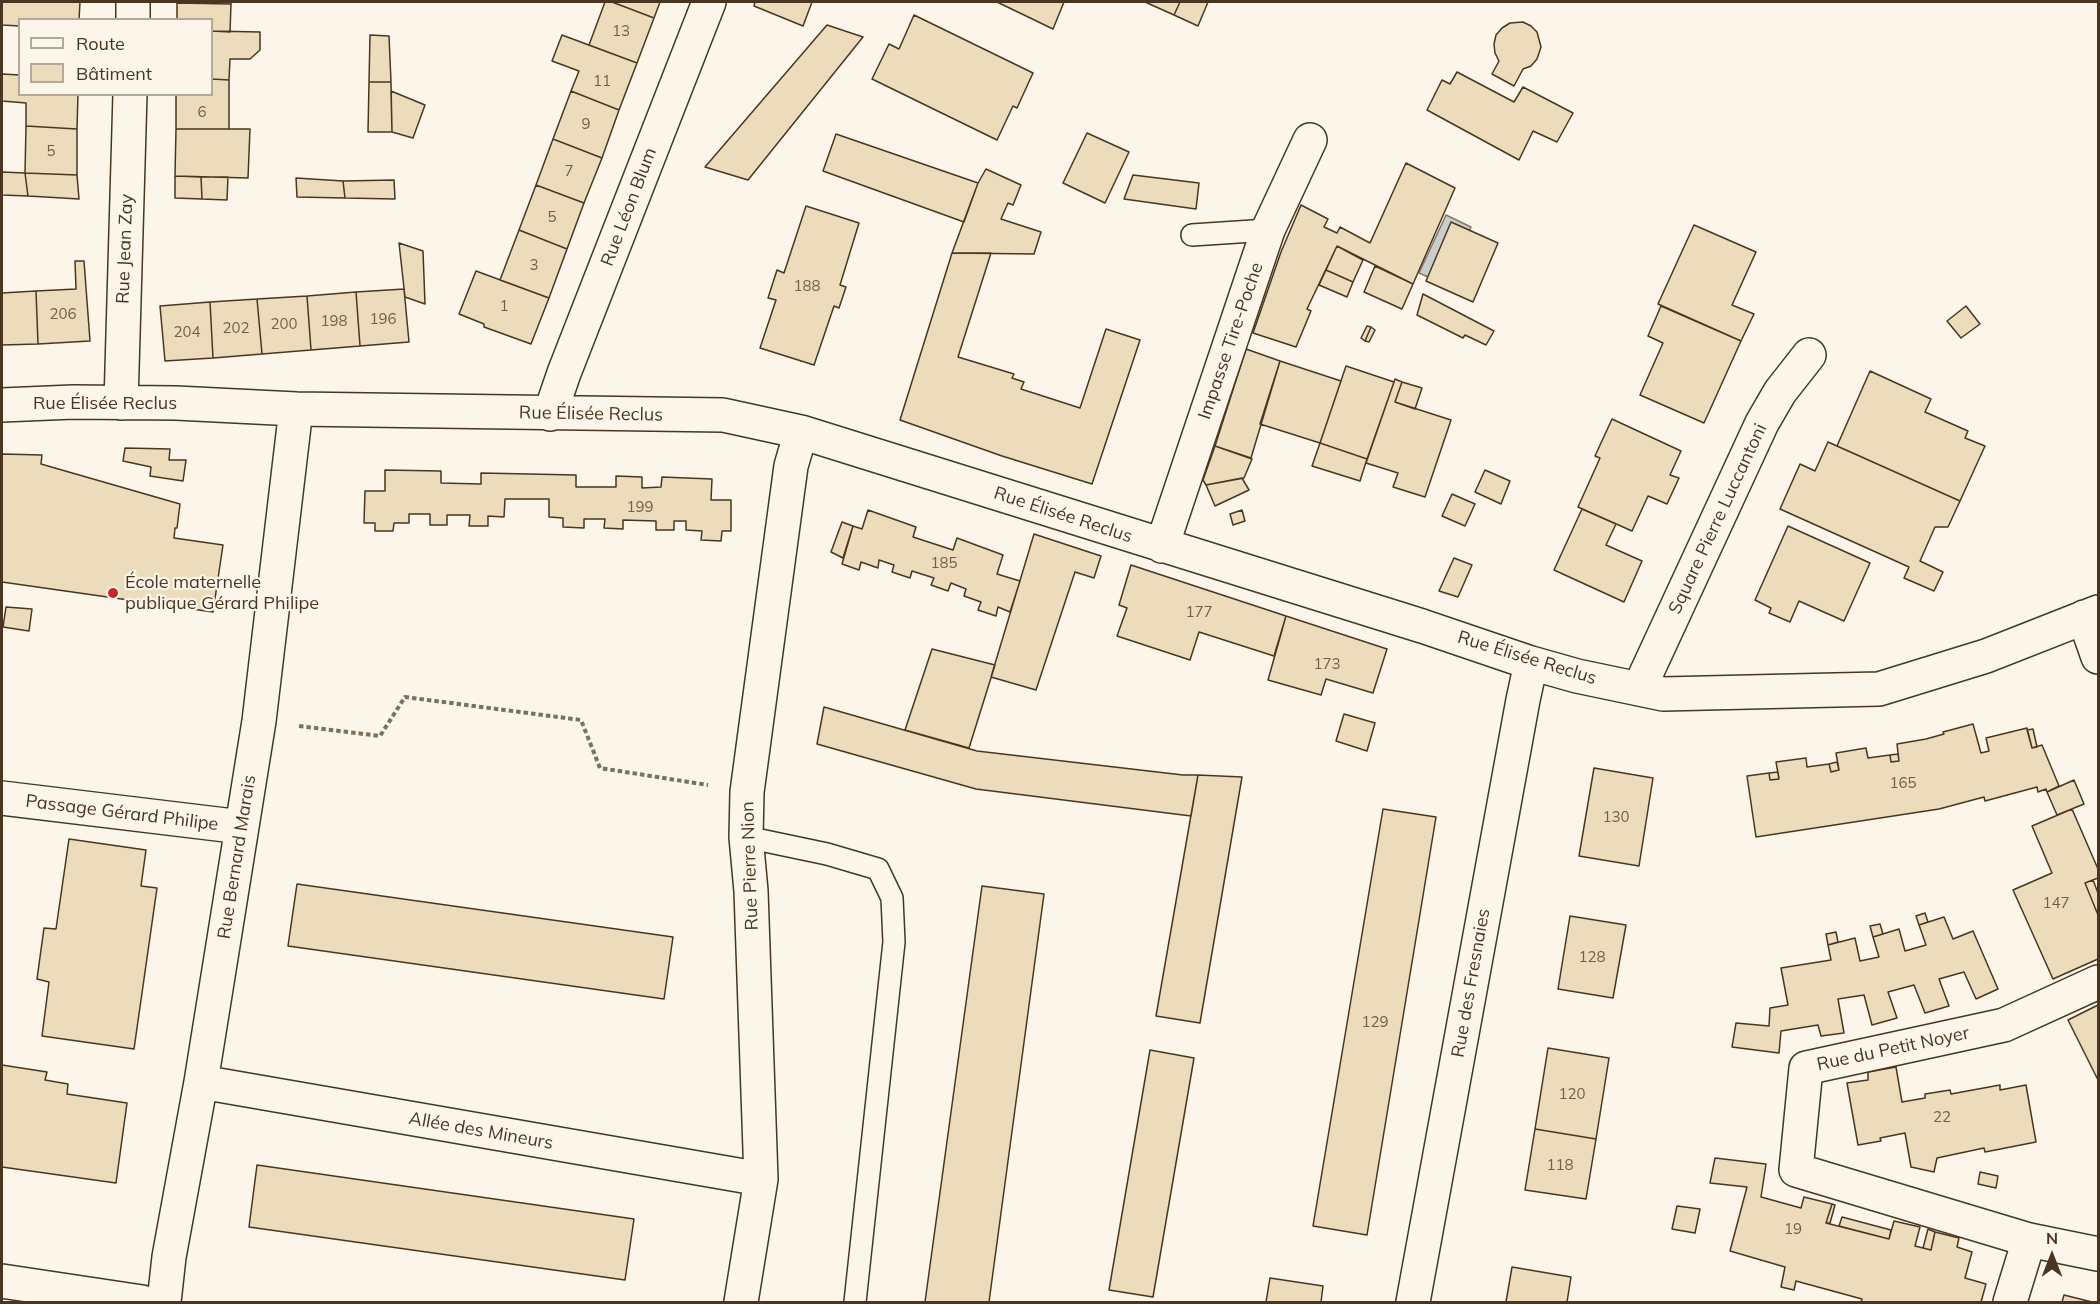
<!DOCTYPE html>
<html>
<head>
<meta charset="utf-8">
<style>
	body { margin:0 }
	#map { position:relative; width:2100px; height:1304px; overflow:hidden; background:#fbf6e9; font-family:Mulish,sans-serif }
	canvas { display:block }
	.frame { position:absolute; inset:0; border:3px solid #4a3520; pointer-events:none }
	.legend { position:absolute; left:18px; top:18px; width:195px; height:78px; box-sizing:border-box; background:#fbf6e9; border:2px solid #b4a999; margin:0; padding:8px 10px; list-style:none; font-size:18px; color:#4a3520 }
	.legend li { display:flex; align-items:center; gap:12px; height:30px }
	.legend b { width:30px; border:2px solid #b4a999 }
	.north { position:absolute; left:2022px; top:1226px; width:60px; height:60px; -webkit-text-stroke:4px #fbf6e9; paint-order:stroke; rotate:0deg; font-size:16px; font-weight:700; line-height:24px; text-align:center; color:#4a3520 }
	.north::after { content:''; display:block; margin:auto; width:21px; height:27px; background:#4a3520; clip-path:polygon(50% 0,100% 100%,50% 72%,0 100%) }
</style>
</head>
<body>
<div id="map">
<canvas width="2100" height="1304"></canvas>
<div class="frame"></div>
<ul class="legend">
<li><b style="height:8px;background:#fbf6e9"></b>Route</li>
<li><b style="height:16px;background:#ecdcbc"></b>Bâtiment</li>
</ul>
<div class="north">N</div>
</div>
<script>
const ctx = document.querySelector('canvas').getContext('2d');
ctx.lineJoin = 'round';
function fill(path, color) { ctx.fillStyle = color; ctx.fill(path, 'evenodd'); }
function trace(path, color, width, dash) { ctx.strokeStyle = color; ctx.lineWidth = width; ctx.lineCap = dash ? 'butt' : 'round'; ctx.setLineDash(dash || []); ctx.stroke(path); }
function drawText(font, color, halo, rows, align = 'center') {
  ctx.font = font + ' Mulish,sans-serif'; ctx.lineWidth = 4.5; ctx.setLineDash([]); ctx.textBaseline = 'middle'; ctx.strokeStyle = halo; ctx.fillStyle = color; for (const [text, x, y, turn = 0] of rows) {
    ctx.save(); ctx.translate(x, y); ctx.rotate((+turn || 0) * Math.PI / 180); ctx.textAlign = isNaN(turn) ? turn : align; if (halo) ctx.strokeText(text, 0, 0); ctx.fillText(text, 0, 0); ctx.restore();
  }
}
const water = new Path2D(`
	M1446,215L1471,227L1444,284L1419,273Z`);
fill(water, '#c9cecd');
trace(water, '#887966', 1.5);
const building = new Path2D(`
	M2,2H80L79,20H20V26L2,25Z
	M177,2H231V4L177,3Z
	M605,2H612L654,18L637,63L589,45Z
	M612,2H660L654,18Z
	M755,2H812L803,26L754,6Z
	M997,2H1064L1053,29Z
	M1145,2H1180L1174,15Z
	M1180,2H1208L1198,26L1174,15Z
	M177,3L231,4L230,32L212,31V20H177Z
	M914,15L1033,73L1017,108L1013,106L997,140L872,79L889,44L899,49Z
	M1523,22L1531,26L1537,32L1541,47L1537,59L1531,66L1523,69L1514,86L1492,74L1499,61L1495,53L1494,44L1496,35L1502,28L1510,23Z
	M827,25L863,37L748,180L705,167Z
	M212,31L260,32V50L250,59H230L229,80L212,79Z
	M370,35L389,36L391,82H369Z
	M562,35L637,63L619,110L571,91L579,71L552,61Z
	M1457,72L1514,102L1523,87L1573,113L1557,142L1533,131L1519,160L1427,110L1442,80L1450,84Z
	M2,74L20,75V94H78L77,129L26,126V103L2,101Z
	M212,79L229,80V129H176V94H212Z
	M369,82H391L392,132H368Z
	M391,91L425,105L413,138L392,132Z
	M571,91L619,110L602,158L553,139Z
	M26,126L77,129V175L25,173Z
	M176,129H250L248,178L175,176Z
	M1087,133L1129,152L1105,203L1063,183Z
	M836,134L978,183L964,222L823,171Z
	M553,139L602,158L584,203L536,185Z
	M1406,163L1455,188L1413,284L1337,246L1307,309L1311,311L1296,347L1253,333L1281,252L1301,205L1328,219L1324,227L1337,233L1340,227L1370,243Z
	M986,169L1021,185L1013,205L1008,203L1001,219L1041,232L1034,254L952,253L978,183Z
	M2,172L25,173L28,196L2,195Z
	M25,173L77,175L79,199L28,196Z
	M1133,175L1199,183L1196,209L1124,199Z
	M175,176L201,177L202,199L175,198Z
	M201,177H228L227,200L202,199Z
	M296,178L343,181L345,198L297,197Z
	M394,180L395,199L345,198L343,181Z
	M536,185L584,203L567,249L519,230Z
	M806,206L859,223L840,285L846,287L839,308L834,306L814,365L760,348L776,300L768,298L777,270L784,273Z
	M1451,222L1498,243L1473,302L1426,281Z
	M1694,225L1756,252L1732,305L1754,314L1741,341L1658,304Z
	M519,230L567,249L549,298L500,280Z
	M399,243L423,251L425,304L405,297Z
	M1337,246L1363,260L1353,282L1326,270Z
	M952,253H991L958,357L1014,374L1012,378L1024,382L1021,389L1080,408L1106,329L1140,340L1092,484L1002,456L900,420Z
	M75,261H84L90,341L38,344L36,291L76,289Z
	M1375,266L1413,284L1402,309L1364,292Z
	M1326,270L1353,282L1347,297L1319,285Z
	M476,271L549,298L531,344L484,327V324L459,314Z
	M404,289L409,342L360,346L356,292Z
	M36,291L38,344L2,345V293Z
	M356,292L360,346L311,350L307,296Z
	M1423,294L1494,331L1486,345L1465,335L1463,338L1417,315Z
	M307,296L311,350L262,354L257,299Z
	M257,299L262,354L213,358L210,302Z
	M210,302L213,358L165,361L160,306Z
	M1661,306L1741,341L1704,423L1640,395L1663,343L1648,336Z
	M1966,306L1980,324L1961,338L1947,321Z
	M1367,326L1371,327L1365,341L1361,338Z
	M1371,327L1375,330L1369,342L1365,341Z
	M1246,349L1280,361L1251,458L1215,446Z
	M1280,361L1341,381L1320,443L1260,424Z
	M1346,366L1394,382L1367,459L1320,443Z
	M1870,371L1931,399L1925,412L1968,431L1965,438L1985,446L1960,501L1837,446Z
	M1395,379L1402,382L1395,402L1451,420L1425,497L1393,487L1398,473L1366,463Z
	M1402,382L1422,388L1415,409L1395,402Z
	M1612,419L1681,451L1670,475L1679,478L1667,504L1648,496L1632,531L1578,507L1600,458L1595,456Z
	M1828,442L1960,501L1948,527H1935L1920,561L1943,572L1934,591L1904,578L1909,567L1780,509L1800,464L1815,471Z
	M1320,443L1367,459L1360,481L1312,466Z
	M1215,446L1252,459L1244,478L1206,485L1203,480Z
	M125,448L170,449L169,460H186L183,481L150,476L151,467L123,461Z
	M2,454L42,455L41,464L180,504L177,528H175L174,538L223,545L213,612L2,582Z
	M385,470L441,471V483L481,484V473L576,475V487H616V476L642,477V488L661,487L662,477L712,479L711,500H731V531H722L721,541L701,540L702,531L686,530V521H674V530H656V521L623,520V529L604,528L605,519H584V528L563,527V518L549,517V499H505L504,517L488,516V526H469L470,515H447V525H430V514H409V523H394L393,531H375V523H364L365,491H385Z
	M1485,470L1510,481L1501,504L1475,492Z
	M1242,478L1249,490L1215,506L1206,485Z
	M1452,494L1475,504L1465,526L1442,516Z
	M1582,509L1616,524L1606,545L1642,561L1624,602L1554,570Z
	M868,510L916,527L913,537L953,550L957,538L1003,555L997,574L1020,581L1010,612L998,607L996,616L978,610L981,602L964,596L966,589L951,583L948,591L931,585L934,578L912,571L910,578L892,572L894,565L879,560L878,568L861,562L859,570L842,564L853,526L862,529Z
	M1242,510L1245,521L1233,525L1230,514Z
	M842,522L853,526L843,558L831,552Z
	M1788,526L1870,563L1844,621L1799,601L1790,622L1769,613L1771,608L1755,600Z
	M1034,534L1101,556L1094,578L1075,572L1036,690L991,677Z
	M1454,558L1472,565L1458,597L1439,591Z
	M1131,565L1286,616L1274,656L1199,632L1190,660L1117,636L1127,608L1119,605Z
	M6,607L32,609L29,631L3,627Z
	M1286,616L1387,649L1373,693L1326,679L1321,695L1268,680Z
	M932,649L995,665L969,748L905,730Z
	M824,707L977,751L1183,775H1198L1191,816L976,789L817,744Z
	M1344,714L1375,723L1367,751L1336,741Z
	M1973,724L1981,753L1989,751L1986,738L2027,728L2032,748L2042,745L2059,786L2047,792L2046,789L2038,792L2037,787L1985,801L1984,797L1939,809L1756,837L1747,776L1769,773L1770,780L1779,779L1776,762L1806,758L1807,767L1829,764L1831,772L1839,770L1836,753L1866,748L1868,758L1890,755L1891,762L1899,761L1897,744L1926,739L1944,734L1943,732Z
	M2033,729L2037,747L2032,748L2027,730Z
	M1898,754L1899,761L1891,762L1890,755Z
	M1837,762L1839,770L1831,772L1829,764Z
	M1594,768L1653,778L1639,866L1579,856Z
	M1778,772L1779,779L1770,780L1769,773Z
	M1198,775L1242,777L1200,1023L1156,1016Z
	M2074,780L2084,804L2057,815L2047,792Z
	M1383,809L1436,817L1367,1235L1313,1226Z
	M2072,809L2098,869V878L2085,883L2098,915V959L2053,979L2013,890L2052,873L2032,826Z
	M69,839L146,850L141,886L157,888L134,1049L42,1036L49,982L37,979L44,928L56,929Z
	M2093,880L2098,893V915L2085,883Z
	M297,884L673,937L664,999L288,946Z
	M982,886L1044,894L989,1302H925Z
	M1925,913L1928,922L1919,925L1916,916Z
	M1570,916L1626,925L1613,998L1558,989Z
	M1944,917L1953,939L1973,931L1998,989L1976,999L1964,972L1939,979L1949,1006L1925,1013L1914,985L1888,992L1897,1018L1872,1025L1864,995L1838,999L1844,1033L1821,1036L1818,1025L1781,1031L1779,1053L1732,1047L1736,1023L1769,1026L1770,1008L1788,1005L1781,968L1831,960L1828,945L1855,938L1860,961L1879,957L1873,937L1899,929L1905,951L1926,945L1919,925Z
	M1880,924L1883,934L1873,937L1870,926Z
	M1836,932L1838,942L1828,945L1826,934Z
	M2098,1005V1080L2068,1020Z
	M1548,1048L1609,1058L1596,1139L1535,1129Z
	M1150,1050L1194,1058L1153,1297L1109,1290Z
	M2,1065L47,1072L45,1080L68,1084L67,1094L127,1103L116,1183L2,1167Z
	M1896,1067L1902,1102L1925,1098V1094L1950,1090L1951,1094L2000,1085V1090L2026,1085L2036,1142L1985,1152L1984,1148L1937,1158L1934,1172L1911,1167L1905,1133L1880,1138L1881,1141L1858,1145L1847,1083L1868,1080V1072Z
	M1535,1129L1596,1139L1586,1199L1525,1190Z
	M1715,1158L1766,1164L1761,1197L1801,1208L1804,1197L1832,1204L1826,1223L1889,1239L1894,1221L1920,1227L1915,1246L1931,1250L1935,1232L1959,1238L1957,1247L1972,1252L1965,1278L1986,1284L1981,1302H1861L1862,1299L1796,1281L1794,1290L1781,1287L1785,1267L1730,1251L1747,1187L1710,1183Z
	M257,1165L634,1219L625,1280L249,1227Z
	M1980,1172L1998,1176L1996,1188L1978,1184Z
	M1832,1204L1835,1205L1830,1223H1826Z
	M1677,1206L1700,1209L1695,1233L1672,1229Z
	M1842,1217L1891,1230L1889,1239L1839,1226Z
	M1928,1229L1935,1232L1931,1250L1923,1248Z
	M1512,1267L1571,1277L1567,1302H1506Z
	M1270,1278L1323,1286L1321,1302H1266Z
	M2064,1295L2092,1302H2062Z`);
fill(building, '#ecdcbc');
trace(building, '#4a3520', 1.5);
const lane = new Path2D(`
	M1192,235L1268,230
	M746,837L827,854L878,869L892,898L894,942L855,1302`);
const street = new Path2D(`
	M133,20V2
	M121,403L130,94
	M2,405L73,402L176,403L296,409L723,415L801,432L1422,626L1531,663L1577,676L1663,694L1879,689L1986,656L2098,612
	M550,414L564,373L709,2
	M1162,546L1268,230L1310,140
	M2084,617L2098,657
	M1639,689L1762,423L1780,392L1809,355
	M2,798L242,827
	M2098,982L2004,1025L1806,1068L1796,1170L2029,1240L2098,1254
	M201,1082L761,1179
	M164,1302L169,1257L201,1082L259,721L296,409
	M741,1302L761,1179L751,891L746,837L747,792L791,466L801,432
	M1413,1302L1523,700L1531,663
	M2010,1302L2029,1240`);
const secondary = new Path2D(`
	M2,1281L142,1302`);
trace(lane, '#4a3520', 24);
trace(street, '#4a3520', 36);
trace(secondary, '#4a3520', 36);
trace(new Path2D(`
	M299,726L380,736L405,697L581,720L600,768L708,785`), '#7f6f5c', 4, [4.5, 3]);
trace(lane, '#fbf6e9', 21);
trace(street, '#fbf6e9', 33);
trace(secondary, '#fbf6e9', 33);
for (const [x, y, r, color] of [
	[113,593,6,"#c62828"]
]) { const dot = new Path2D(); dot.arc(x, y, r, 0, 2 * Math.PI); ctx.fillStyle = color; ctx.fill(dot); trace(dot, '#fbf6e9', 2); }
drawText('15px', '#725f47', null, [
	["13",621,31],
	["11",602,81],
	["6",202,112],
	["9",586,124],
	["5",51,151],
	["7",569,171],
	["5",552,217],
	["3",534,265],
	["188",807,286],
	["1",504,306],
	["206",63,314],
	["196",383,319],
	["198",334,321],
	["200",284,324],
	["202",236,328],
	["204",187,332],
	["199",640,507],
	["185",944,563],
	["177",1199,612],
	["173",1327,664],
	["165",1903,783],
	["130",1616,817],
	["147",2056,903],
	["128",1592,957],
	["129",1375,1022],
	["120",1572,1094],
	["22",1942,1117],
	["118",1560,1165],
	["19",1793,1229]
]);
drawText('18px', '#4a3520', '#fbf6e9', [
	["Rue Léon Blum",629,207,-69],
	["Rue Jean Zay",125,249,-88],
	["Impasse Tire-Poche",1231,341,-71],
	["Rue Élisée Reclus",105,404],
	["Rue Élisée Reclus",591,414,1],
	["Rue Élisée Reclus",1063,515,18],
	["Square Pierre Luccantoni",1718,519,-65],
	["Rue Élisée Reclus",1527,658,17],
	["Passage Gérard Philipe",122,813,7],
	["Rue Bernard Marais",237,857,-81],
	["Rue Pierre Nion",750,866,-92],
	["Rue des Fresnaies",1471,983,-80],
	["Rue du Petit Noyer",1893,1049,-12],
	["Allée des Mineurs",481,1131,10]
]);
drawText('18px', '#4a3520', '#fbf6e9', [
	["École maternelle",125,583],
	["publique Gérard Philipe",125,604]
], 'left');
</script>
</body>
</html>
